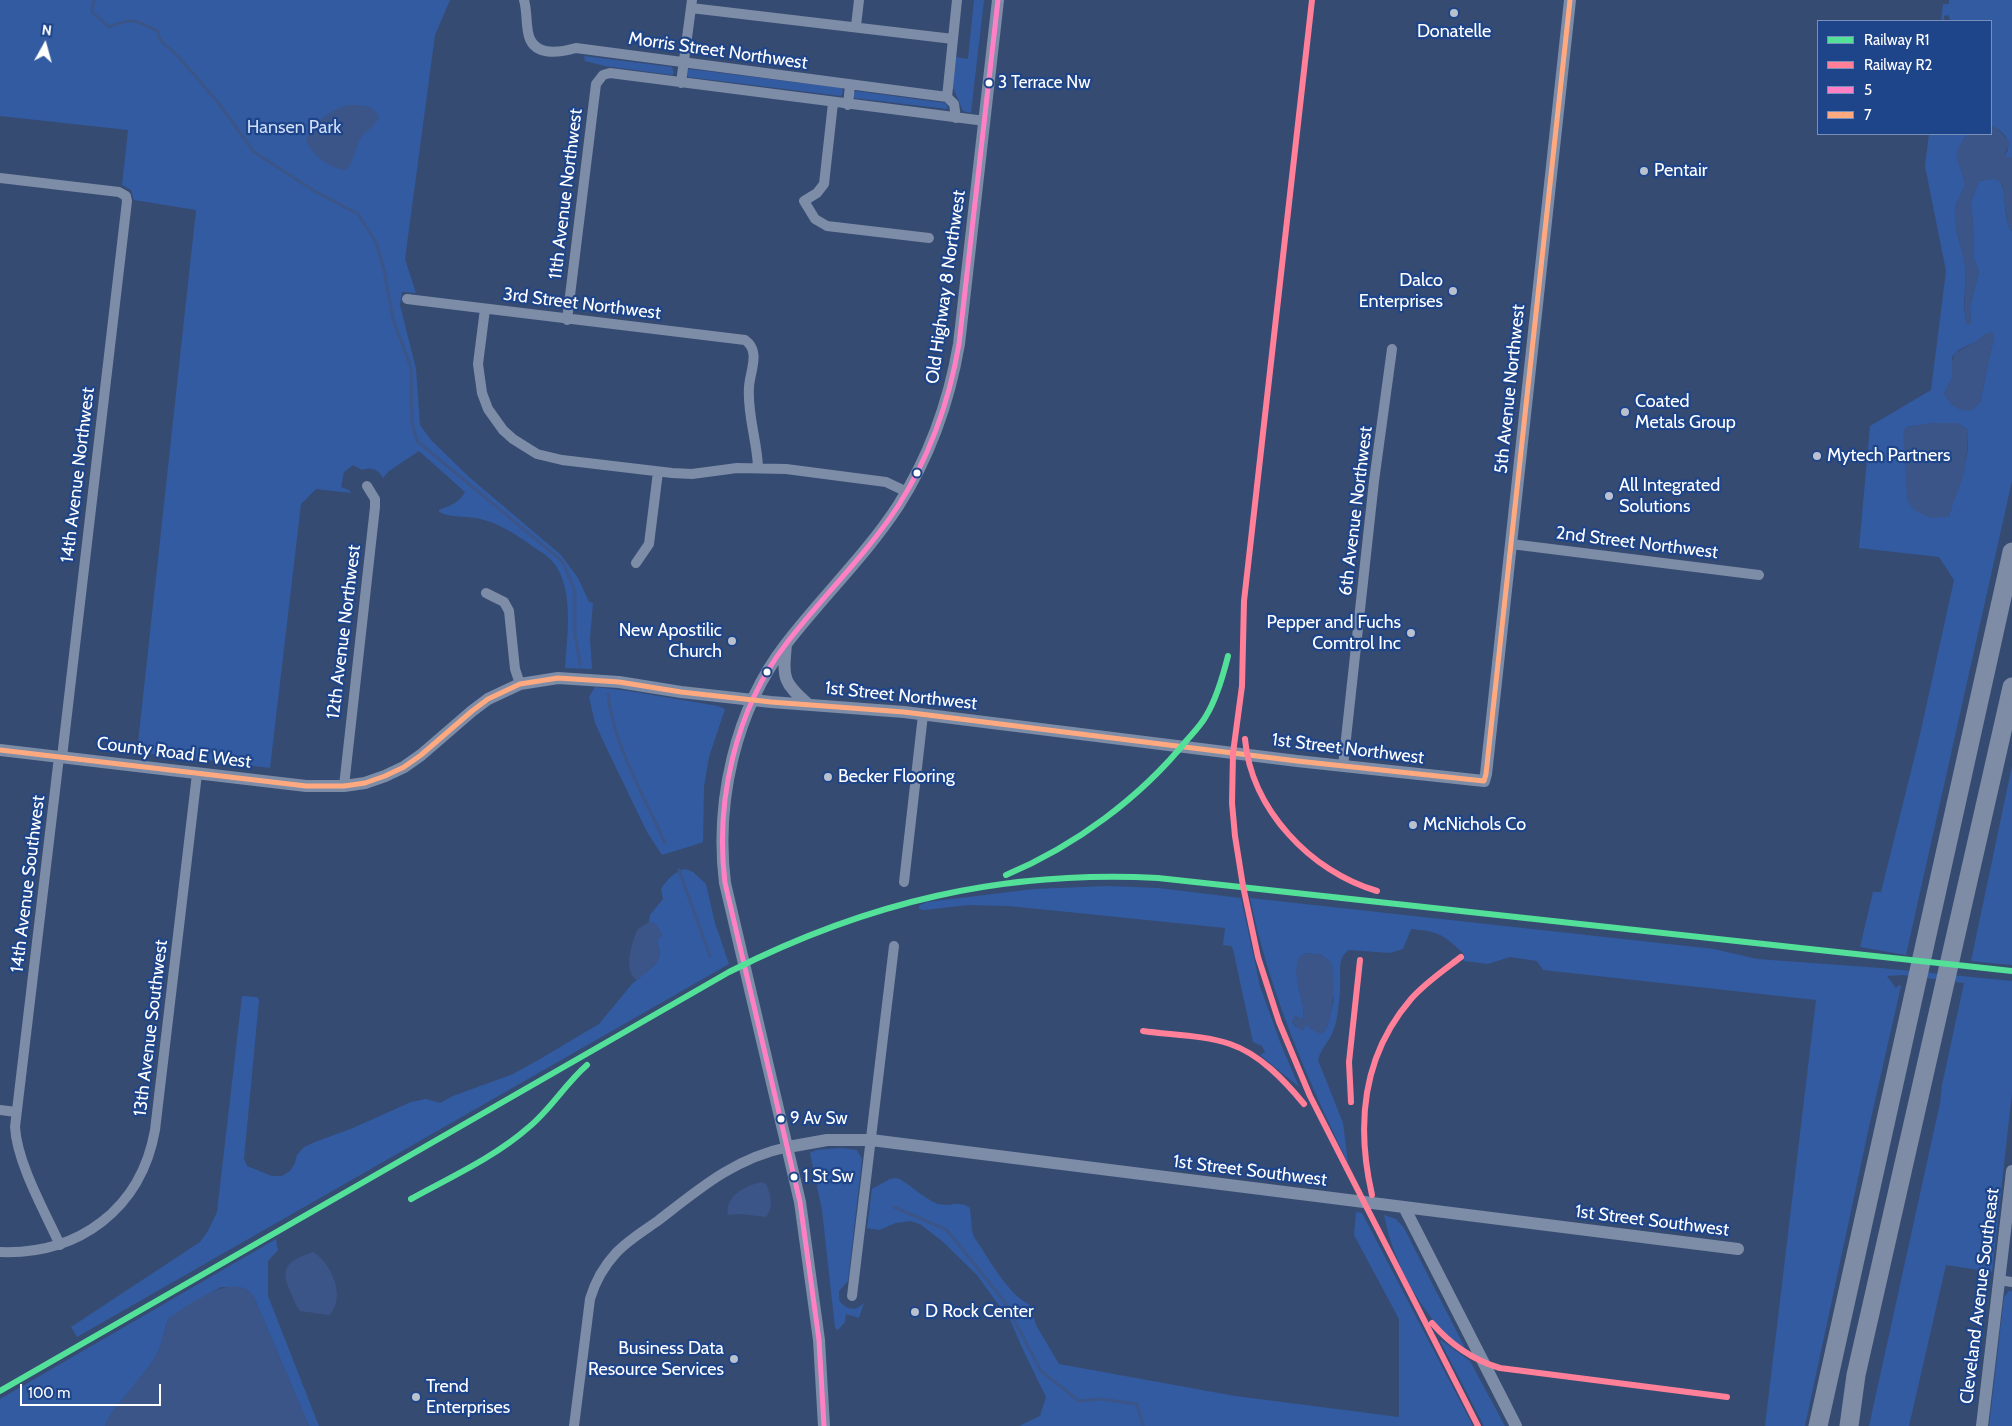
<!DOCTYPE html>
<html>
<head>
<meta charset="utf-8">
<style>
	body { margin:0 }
	#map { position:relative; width:2012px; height:1426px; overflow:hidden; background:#364b72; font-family:Cabin,sans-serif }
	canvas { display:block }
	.legend { position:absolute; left:1817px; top:20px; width:175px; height:115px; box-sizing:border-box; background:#1e448a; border:1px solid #788fb9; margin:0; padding:6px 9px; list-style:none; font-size:15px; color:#fff }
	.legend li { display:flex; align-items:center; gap:10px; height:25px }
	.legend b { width:25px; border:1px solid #788fb9 }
	.north { position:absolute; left:20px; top:20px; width:50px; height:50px; -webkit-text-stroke:4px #1e448a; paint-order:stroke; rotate:7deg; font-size:14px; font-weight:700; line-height:20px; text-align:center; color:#fff }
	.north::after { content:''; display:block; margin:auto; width:18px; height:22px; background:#fff; clip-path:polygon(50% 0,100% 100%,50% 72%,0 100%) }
	.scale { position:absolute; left:20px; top:1384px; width:141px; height:22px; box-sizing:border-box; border:2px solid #fff; border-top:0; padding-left:6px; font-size:15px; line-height:18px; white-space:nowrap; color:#fff; -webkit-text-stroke:4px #1e448a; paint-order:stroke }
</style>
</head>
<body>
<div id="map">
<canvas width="2012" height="1426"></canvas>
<ul class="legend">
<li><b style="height:6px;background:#53e098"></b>Railway R1</li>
<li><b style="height:6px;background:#ff8098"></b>Railway R2</li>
<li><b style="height:6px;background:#ff80c5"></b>5</li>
<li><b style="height:6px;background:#ffa980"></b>7</li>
</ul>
<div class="north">N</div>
<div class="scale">100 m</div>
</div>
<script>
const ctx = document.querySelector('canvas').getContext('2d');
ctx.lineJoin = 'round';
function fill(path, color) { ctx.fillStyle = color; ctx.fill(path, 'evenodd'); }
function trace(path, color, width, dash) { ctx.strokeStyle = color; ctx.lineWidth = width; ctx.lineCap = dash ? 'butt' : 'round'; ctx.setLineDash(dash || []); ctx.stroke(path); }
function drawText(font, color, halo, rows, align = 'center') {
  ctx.font = font + ' Cabin,sans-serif'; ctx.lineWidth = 4.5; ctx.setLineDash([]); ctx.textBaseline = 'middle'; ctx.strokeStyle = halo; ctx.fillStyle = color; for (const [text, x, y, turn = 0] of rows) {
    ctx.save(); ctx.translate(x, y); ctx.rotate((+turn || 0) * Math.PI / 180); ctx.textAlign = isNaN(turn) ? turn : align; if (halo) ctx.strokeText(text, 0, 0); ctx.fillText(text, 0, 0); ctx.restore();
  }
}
fill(new Path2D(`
	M0,0H450L435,35L405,259L416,293L402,292L400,305L416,369L420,425L431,440L469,477L561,555L578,578L589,602L593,603L590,638L592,669L565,668C567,637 575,586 552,561C546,554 536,549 528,543C515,534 500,524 484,520C470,515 454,519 439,512V510C450,506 459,503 465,492L419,451L389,471L383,478C379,470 371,466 362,470L353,465L344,472L341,487L349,490L351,493L316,489L301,504L270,768L137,752L196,210L134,200L131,190L122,185L128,130L0,116Z
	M974,0H984L971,113L963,111L952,85L956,57L968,59Z
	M1949,0H2012V158L2004,157C2005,154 2008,152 2008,149C2011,139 2000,128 1991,126V21H1951L1948,15L1944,16V21H1941L1943,4H1949Z
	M584,56L672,67L674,73L672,75L605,66L585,61Z
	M689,69L842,88L843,92L841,96L688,77L687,73Z
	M856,91L945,103L948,107L947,109L854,98V93Z
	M1929,134H1968C1950,154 1961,162 1965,184C1963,193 1956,200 1955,209C1953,229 1963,248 1965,267C1967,287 1961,305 1967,325H1971L1970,307L1979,272L1974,259L1973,223L1971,202L1979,181C1984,181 1991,178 1996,179C2008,182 2002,222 2012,231V481L1906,955L1860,947L1873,892H1881L1919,739L1954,580L1939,557L1859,548L1870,426L1931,390L1946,271L1925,166ZM1987,333L1994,337L1980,403L1953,406L1944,393L1952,378V357L1958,350L1975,342ZM1934,423H1957L1967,429C1972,462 1956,487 1949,517L1906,427Z
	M595,687L629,691L718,706L725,709L709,757L704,787L703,842L701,843L662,855L647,832L605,745L595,723L589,697Z
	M2012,766V965L1971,961Z
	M685,869L693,872L706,884L715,923L729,964L77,1337L71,1327L200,1242L208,1231L217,1212L242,996L257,997L259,1000L244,1159L247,1166L272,1176H282L290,1171L295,1163L297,1155L304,1147L315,1142L353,1128L411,1102L426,1099L440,1103L453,1096L513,1074L540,1059L599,1024L632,984L657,963L660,953L657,940L660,938L656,924L649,922L650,915L663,899L661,889C667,880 674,872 685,869Z
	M1107,886L1158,888L1241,898L1260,986L1280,1042L1299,1087L1260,1055L1265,1052L1262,1046L1253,1042L1233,949L1231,946L1223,945L1225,928L1009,906L968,905L925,910L919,909V907L920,905L927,902L1034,889Z
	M1250,898L1714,949L1757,959L1881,968L2012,981V1093L1992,1272L1946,1265L1909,1426H1869L1940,1103L1942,1085L1964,983L1903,975L1887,976L1896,988L1899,985L1901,986L1869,1127L1805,1426H1765L1816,1000L1543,970L1537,961L1510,957L1488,964L1464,961L1463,953C1441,933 1440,932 1411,929L1403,949L1390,953L1349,950C1335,959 1342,976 1340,990C1339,1003 1338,1017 1334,1029C1330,1041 1321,1048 1318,1060L1343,1123L1348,1163C1306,1076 1270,994 1250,898ZM1307,953L1322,955L1334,999L1327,1027L1307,1024L1305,1027H1296L1292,1022L1297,1016L1301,1019L1304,1017C1304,998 1291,976 1300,957Z
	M840,1148L857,1150L862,1159L848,1281L839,1291V1300C846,1310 856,1312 864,1303L859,1318L846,1314L845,1322L838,1330L835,1328L822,1210L810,1153L816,1150Z
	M895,1178L900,1179C911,1186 927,1200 938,1204C949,1207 960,1200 970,1208L972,1231L974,1237C988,1257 1008,1295 1030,1305L1036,1325L1059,1364L1235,1396L1399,1417V1319L1354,1235L1356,1212L1362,1213L1473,1426H1019L1040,1416L1046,1397L1025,1354L1007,1313L998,1304L977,1275L942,1241L920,1224L910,1221L896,1223L879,1230L867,1228L872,1189L890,1179Z
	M1384,1215L1396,1219L1404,1228L1467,1352C1424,1321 1394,1266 1384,1215Z
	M276,1239L278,1250L268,1261V1296L319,1426H309L253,1295L244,1288L221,1287L189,1305L168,1319L159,1350L150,1365L110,1415L105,1426H0V1399Z
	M2009,1291H2012V1426H1989L2004,1297Z
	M1441,1340L1470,1361L1505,1426H1484L1440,1341Z`), '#335ba1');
fill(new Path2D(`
	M347,105C359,105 374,104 379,117C376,126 366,131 361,138C354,149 355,161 346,170C332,170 308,153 306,139C315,121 329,111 347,105Z
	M1991,126L1996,127L2010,143L2004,156L2012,158V231L2008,225L2002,184L1995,179L1979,181L1971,202L1973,223L1974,259L1979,272L1970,307L1971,325H1967C1962,305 1967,287 1965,267C1963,247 1953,229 1955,209C1956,200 1963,193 1965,184C1960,160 1948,156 1968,134H1991Z
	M1993,332L1994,337L1980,403L1972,410C1959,413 1949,405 1944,393L1952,378V362L1955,353L1975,342L1987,333Z
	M1934,423H1957L1967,429L1968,434C1967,445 1967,456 1965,467C1963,484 1953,499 1949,517L1930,518L1914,510L1907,500L1903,432L1906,427Z
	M649,922L656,924L663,935L657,941L660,953L657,963L637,980C622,971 632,941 638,929Z
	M1307,953C1316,954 1327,955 1332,964C1334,987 1335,1011 1324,1033L1321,1034L1310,1029L1307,1024L1304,1030H1300L1292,1022L1294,1016H1297L1301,1019L1304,1017C1304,998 1291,976 1299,957Z
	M762,1182L766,1184C771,1194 774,1208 766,1217L740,1214L728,1215C724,1196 747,1185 762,1182Z
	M313,1252C331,1262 347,1299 329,1315L300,1311C296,1306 293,1299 291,1293C278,1267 289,1260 313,1252Z
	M234,1286L244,1288L253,1295L309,1426H105L110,1415L150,1365L159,1350L168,1319C188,1305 209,1289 234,1286Z`), '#3b5588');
trace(new Path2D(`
	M94,0L92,12L109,27C133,17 135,20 158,31L160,40L177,55L217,101L254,152L316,192L358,214L376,242L384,270L393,319L411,368L412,423L417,441L562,561L575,591V634L580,665
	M608,694C613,744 644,796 665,843
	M679,870L710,956
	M894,1207L947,1230L1004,1301L1041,1371L1079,1401L1100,1399L1137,1404L1143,1426`), '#3b5588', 3);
trace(new Path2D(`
	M524,0C527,11 526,21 528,32C532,57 558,53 576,48L947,97
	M691,8L953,39
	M856,26L859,0
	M681,83L692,0
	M947,97L957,0
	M947,97L954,104L956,118
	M833,103L824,184L817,193L804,201L815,219L827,226L929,238
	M848,105L850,85
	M0,178L119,192L126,196L127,201L62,757
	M407,299L745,340C761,351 750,371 749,387C747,414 757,440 758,467
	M485,309L478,364L482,393L488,409L503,430L513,439L537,454L562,460L672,473L692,474L737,468L786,469L886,482L907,492
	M567,320L596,84L603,75L610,73L985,121
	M1511,544L1759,575
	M636,563L649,544L658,472
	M486,593L504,602L509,611L515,669L520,684
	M59,757L15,1127C17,1163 45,1212 60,1245
	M1343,766L1374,481L1392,349
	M344,786L375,507V499L367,486
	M904,882L923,715
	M0,1110L16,1112
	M0,1252C79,1255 141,1209 155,1130L197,774
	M1999,1280L2012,1282
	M852,1296L894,946
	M574,1426L590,1299C595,1282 604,1266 616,1253C628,1240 645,1230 659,1220C700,1188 735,1158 788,1147`), '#7d8ca7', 10);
trace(new Path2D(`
	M786,644C783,678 782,682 809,705
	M0,750L306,786H344L365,783L385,776L404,767L421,755L472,711L488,699L520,684L558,678L619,682L681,692L771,702L904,712L1297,761L1484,781L1486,774L1570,0
	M788,1147L827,1140H871L1738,1249
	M1404,1207L1516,1426
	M824,1426L819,1340L800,1202L725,883C715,802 735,710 786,644C822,597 866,555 898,506C930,456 949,402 959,344L998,0
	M1982,1426L2012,1171`), '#7d8ca7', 12);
trace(new Path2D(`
	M1818,1426L2012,552
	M1849,1426L1856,1375L2012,687`), '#7e8ca5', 19);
trace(new Path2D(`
	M824,1426L819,1340L800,1202L725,883C715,802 735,710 786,644C822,597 866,555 898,506C930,456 949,402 959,344L998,0`), '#ff80c5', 5);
trace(new Path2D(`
	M0,750L306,786H344L365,783L385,776L404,767L421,755L472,711L488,699L520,684L558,678L619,682L681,692L771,702L904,712L1297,761L1484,781L1486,774L1570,0`), '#ffa980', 5);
trace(new Path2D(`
	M1006,875C1075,846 1140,798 1187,740C1194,732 1201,725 1206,716C1217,698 1223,676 1228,656
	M411,1199C451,1177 495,1157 529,1127C551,1109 565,1084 587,1065
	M0,1391L729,972C867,902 1003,870 1158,878L2012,971`), '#53e098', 6);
trace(new Path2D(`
	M1312,0L1244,601L1242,686L1233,753L1232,803L1235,836L1243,886L1258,957L1279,1022L1310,1096L1478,1426
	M1245,739C1251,809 1311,872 1377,891
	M1143,1031C1171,1035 1203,1035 1230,1044C1260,1054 1285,1081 1304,1104
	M1351,1102L1349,1062L1360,960
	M1372,1195C1356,1125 1362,1056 1411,999C1425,983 1444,970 1461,957
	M1432,1323C1450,1344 1473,1360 1500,1368L1727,1397`), '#ff8098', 6);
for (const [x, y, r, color] of [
	[1454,13,5,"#b9c0ce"],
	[989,83,4.5,"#fff"],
	[1644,171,5,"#b9c0ce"],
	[1453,291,5,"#b9c0ce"],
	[1625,412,5,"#b9c0ce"],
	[1817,456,5,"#b9c0ce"],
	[917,473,4.5,"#fff"],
	[1609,496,5,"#b9c0ce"],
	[1411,633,5,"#b9c0ce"],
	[732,641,5,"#b9c0ce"],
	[767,672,4.5,"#fff"],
	[828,777,5,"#b9c0ce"],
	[1413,825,5,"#b9c0ce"],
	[781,1119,4.5,"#fff"],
	[794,1177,4.5,"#fff"],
	[915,1312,5,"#b9c0ce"],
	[734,1359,5,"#b9c0ce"],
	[416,1397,5,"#b9c0ce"]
]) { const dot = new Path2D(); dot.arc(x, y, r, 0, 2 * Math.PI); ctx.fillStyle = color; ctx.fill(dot); trace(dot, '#1e448a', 2); }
drawText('17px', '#fff', '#1e448a', [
	["3 Terrace Nw",998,83],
	["9 Av Sw",790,1119],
	["1 St Sw",803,1177]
], 'left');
drawText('18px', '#fff', '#1e448a', [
	["Donatelle",1454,32,"center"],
	["Pentair",1654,171],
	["Dalco",1443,281,"right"],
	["Enterprises",1443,302,"right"],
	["Coated",1635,402],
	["Metals Group",1635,423],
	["Mytech Partners",1827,456],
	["All Integrated",1619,486],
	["Solutions",1619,507],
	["Pepper and Fuchs",1401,623,"right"],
	["Comtrol Inc",1401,644,"right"],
	["New Apostilic",722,631,"right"],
	["Church",722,652,"right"],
	["Becker Flooring",838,777],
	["McNichols Co",1423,825],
	["D Rock Center",925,1312],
	["Business Data",724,1349,"right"],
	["Resource Services",724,1370,"right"],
	["Trend",426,1387],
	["Enterprises",426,1408]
], 'left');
drawText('18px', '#fff', '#1e448a', [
	["Morris Street Northwest",718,51,8],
	["11th Avenue Northwest",566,194,-83],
	["Old Highway 8 Northwest",946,287,-82],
	["3rd Street Northwest",582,304,7],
	["5th Avenue Northwest",1510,389,-84],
	["14th Avenue Northwest",78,475,-83],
	["6th Avenue Northwest",1356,511,-83],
	["2nd Street Northwest",1637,543,7],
	["12th Avenue Northwest",344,632,-83],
	["1st Street Northwest",901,696,6],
	["1st Street Northwest",1348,749,7],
	["County Road E West",174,753,7],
	["14th Avenue Southwest",28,884,-83],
	["13th Avenue Southwest",151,1028,-83],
	["1st Street Southwest",1250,1171,7],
	["1st Street Southwest",1652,1221,7],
	["Cleveland Avenue Southeast",1980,1296,-83]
]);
drawText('18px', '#cfdef8', '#1e448a', [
	["Hansen Park",294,128]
]);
</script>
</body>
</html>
